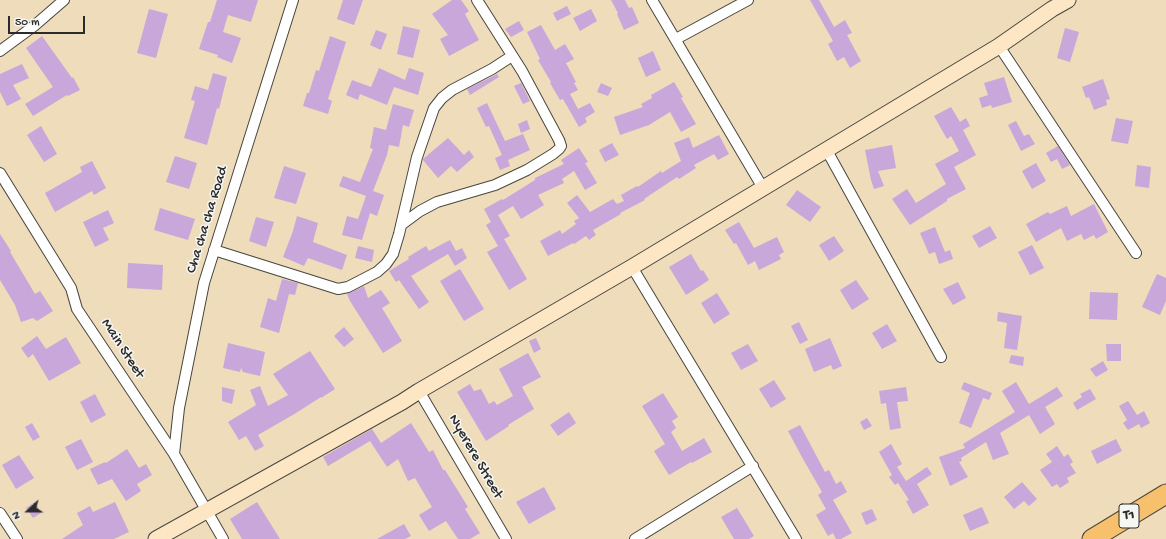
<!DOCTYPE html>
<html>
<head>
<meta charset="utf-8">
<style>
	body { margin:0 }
	#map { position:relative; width:1166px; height:539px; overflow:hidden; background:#eedcba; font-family:"Gochi Hand",sans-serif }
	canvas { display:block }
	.north { position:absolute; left:8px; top:491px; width:40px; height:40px; -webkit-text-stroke:3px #f6f6f2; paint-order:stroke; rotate:249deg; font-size:11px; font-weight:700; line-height:16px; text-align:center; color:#2b2b2b }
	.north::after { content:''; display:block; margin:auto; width:14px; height:18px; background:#2b2b2b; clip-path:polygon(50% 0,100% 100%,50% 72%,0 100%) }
	.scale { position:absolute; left:8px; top:16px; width:77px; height:18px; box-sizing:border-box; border:2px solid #2b2b2b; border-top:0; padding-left:5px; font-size:12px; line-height:14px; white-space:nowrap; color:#2b2b2b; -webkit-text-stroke:3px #f6f6f2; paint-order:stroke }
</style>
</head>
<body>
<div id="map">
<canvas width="1166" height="539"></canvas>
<div class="north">N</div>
<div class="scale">50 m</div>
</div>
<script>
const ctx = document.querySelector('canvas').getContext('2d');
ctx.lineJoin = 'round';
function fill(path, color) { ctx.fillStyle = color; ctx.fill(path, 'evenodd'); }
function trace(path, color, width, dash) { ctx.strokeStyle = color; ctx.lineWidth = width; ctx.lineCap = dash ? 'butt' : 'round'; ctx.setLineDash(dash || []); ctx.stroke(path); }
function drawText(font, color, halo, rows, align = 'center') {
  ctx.font = font + ' "Gochi Hand",sans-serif'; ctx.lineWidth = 3; ctx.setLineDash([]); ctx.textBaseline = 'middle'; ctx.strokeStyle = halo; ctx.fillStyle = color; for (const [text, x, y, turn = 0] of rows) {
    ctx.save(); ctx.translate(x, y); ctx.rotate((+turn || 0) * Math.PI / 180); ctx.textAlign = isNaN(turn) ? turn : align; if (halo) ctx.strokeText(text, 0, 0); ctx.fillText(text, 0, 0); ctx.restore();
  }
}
fill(new Path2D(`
	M217,0H258L251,22L228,15L223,32L241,38L232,63L217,57L218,55L199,49L208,22H210Z
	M343,0H363L354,25L337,19Z
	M452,0H461L469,11L465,14L479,40L449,56L440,39L448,35L432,14Z
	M611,0H625L629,8L632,7L639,23L624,30L617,14L618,13Z
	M810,0H819L834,27L845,20L852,33L847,35L861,61L850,68L844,57L837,61L828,44L833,41Z
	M567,6L571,14L557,21L553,13Z
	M149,9L168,14L156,58L137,53Z
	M591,9L597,21L580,31L573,18Z
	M519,21L524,30L511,37L505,29Z
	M541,25L555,50L565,44L574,59L566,63L576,82L574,83L578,90L570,94L578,109L590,103L595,112L585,118L587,122L579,127L563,99L560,100L550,83L551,82L538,60L540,59L527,32Z
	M403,26L420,30L413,58L397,54Z
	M1065,28L1079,32L1070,62L1057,58Z
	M376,30L387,34L381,50L370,45Z
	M42,36L72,78L73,77L80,90L68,96L67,95L33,116L25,104L53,87L26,48Z
	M330,36L346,42L328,99L332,101L328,114L303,106L307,93H309L316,70L319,71Z
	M653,51L661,70L646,77L638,58Z
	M22,64L29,78L13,85L21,99L7,106L0,92V74Z
	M379,68L405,80L409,68L424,73L418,95L394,87L387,105L360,94L358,100L346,95L352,80L371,87Z
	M213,73L227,77L219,109L217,108L207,145L184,138L195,101L191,100L195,86L208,90Z
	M497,74L499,77L470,95L467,89Z
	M1004,77L1012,102L992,108L991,105L982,108L979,98L988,95L984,83Z
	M1103,79L1110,99L1106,100L1107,105L1094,110L1089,97L1086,98L1082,87Z
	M674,82L683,97L681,98L696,124L681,132L670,112L649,125L620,135L614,117L643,107L641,104L652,98L651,95Z
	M521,83L530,101L523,104L514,86Z
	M601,83L612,88L608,96L597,92Z
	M487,103L505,141L523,134L530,150L508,160L510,166L500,170L495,158L502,155L489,126L486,127L477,108Z
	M393,104L414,110L409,127L403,125L399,147L389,145L387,155L373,191L384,195L377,216L370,213L362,240L342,235L347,216L358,219L366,196L339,186L343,176L360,182L373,149L370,148L374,127L386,130Z
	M951,107L960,122L966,118L970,126L963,130L976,155L954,167L966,189L947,199V201L910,225L892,199L907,189L916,203L946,184L935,164L959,151L951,136L947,139L934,116Z
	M1116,118L1133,121L1128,144L1111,141Z
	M527,120L530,129L521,133L518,124Z
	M1016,121L1024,136L1029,134L1035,144L1021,151L1008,125Z
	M41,126L57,154L44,162L27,135Z
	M719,135L729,154L718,160L714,154L694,165L696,168L679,179L677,177L644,199L645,200L620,213L621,214L593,230L596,235L589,240L586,236L574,244L573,243L548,256L540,241L560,230L562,234L576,224L574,221L579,218L567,203L577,195L590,212L613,199L617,204L624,201L621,195L637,186L638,187L661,171L662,173L681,161L674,143L689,137L693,148Z
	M448,138L464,155L469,150L474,157L457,172L451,166L438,178L423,160V159Z
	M612,143L619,155L605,162L599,150Z
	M892,145L896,168L878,171L884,186L874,189L871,180L865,150Z
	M1058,146L1070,165L1062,169L1057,159L1051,162L1046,153Z
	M579,148L588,162L585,163L597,183L585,190L574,171L562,179L564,183L538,195L544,205L521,219L513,206L498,215L510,236L504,239L527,279L509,290L487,252L498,246L486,225L491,222L484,209L502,199L503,200L535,180V178L564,164L561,160Z
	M175,156L197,163L189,189L166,182Z
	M92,161L106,188L94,195L92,191L55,212L45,193L82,172L80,167Z
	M1036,163L1046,181L1032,189L1022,171Z
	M1137,165L1151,167L1149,188L1135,186Z
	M284,166L306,173L296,204L274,198Z
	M797,190L821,207L810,222L786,205Z
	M1094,204L1108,232L1096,239L1094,235L1084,240L1081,234L1067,241L1061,228L1036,242L1026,224L1048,212L1050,214L1067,206L1071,216Z
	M160,208L195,219L188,240L154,230Z
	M108,210L114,223L103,228L109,240L95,247L83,222Z
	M297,216L318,223L313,242L347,255L342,270L308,258L304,266L283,257L293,231Z
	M256,217L274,222L266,247L249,241Z
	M739,222L754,248L777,237L784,252L779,255L781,259L759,270L755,261L748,265L736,243L734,244L725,230Z
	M990,226L997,238L979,248L972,236Z
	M935,227L945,252L950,250L953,259L939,264L935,252L929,254L920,233Z
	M0,234L11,251L10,252L35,294L40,291L53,311L37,321L33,318L21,322L15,305L0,280Z
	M834,236L844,251L829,261L819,245Z
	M450,240L456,251L462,248L467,258L455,266L448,254L411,276L429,302L419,309L399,280L396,282L389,271L409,259L408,257L426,246L429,251Z
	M1032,245L1044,268L1030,275L1018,252Z
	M358,246L374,250L372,262L355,258Z
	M691,254L701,271L703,270L709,280L686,295L669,267Z
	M128,263L163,265L162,290L127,288Z
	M460,269L484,309L464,321L440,281Z
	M1157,274L1166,278V301L1160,315L1142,307Z
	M282,279L298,283L295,295L289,294L279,333L260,327L268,298L276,301Z
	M856,280L869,299L852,310L840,290Z
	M958,282L966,298L953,305L943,289Z
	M364,286L368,298L381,290L390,303L382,308L402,341L383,353L350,301L347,294Z
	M1090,292L1118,293L1117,320L1089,319Z
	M717,293L730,314L714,324L701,303Z
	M998,312L1022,316L1017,350L1004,348L1007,323L997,321Z
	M799,322L808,340L800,344L791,326Z
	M887,324L897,341L882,349L872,333Z
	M344,327L354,339L344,347L334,336Z
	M37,336L46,349L66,337L81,363L49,381L33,354L28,358L21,348Z
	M536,338L541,349L534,353L529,341Z
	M830,338L842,366L833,370L831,365L814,372L805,349Z
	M228,343L265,352L260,376L243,372L241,368L240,372L223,368Z
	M748,344L758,361L741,370L731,353Z
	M1106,344H1121V361H1107Z
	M310,351L335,389L321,398V397L296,413L258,435L264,446L255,451L246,436L239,440L228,422L256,405L250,390L260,386L268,406L288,395L273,374Z
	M528,353L541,377L522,387L534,409L508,425L509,426L486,441L457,392L470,384L474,391L481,389L489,404L494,401L497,405L513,396L499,369Z
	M1011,355L1024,357L1023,366L1009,363Z
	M1103,361L1108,370L1096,377L1090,369Z
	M774,380L786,399L771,408L759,389Z
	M964,382L992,393L989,400L983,398L971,428L959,423L970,393L961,389Z
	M1016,382L1029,404L1057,387L1063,396L1045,407L1055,424L1040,434L1029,415L1000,433L1009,454L993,460L986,442L961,458L962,461L959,462L968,477L950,486L939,457L965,448L963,444L1015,412L1002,391Z
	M222,387L235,390L232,404L222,401Z
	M906,387L908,401L897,402L901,428L890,430L886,403L881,404L879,391Z
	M1090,389L1096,399L1077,410L1073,403L1082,397L1080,394Z
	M663,393L678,417L672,421L676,428L671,432L682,451L704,438L712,452L692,463L691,462L669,475L654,451L665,444L642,406Z
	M95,394L106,415L91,423L80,402Z
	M1128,401L1137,415L1144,411L1150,423L1141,428L1139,424L1128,430L1123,423L1127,420L1119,406Z
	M569,412L576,423L558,436L550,425Z
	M867,418L872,426L864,430L860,422Z
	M32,423L40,437L33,441L25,427Z
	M411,423L429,452L433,450L443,470H445L468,507L465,509L480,533L470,539H458L446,521L429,531L419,515L432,507L415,478L408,481L398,459L387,467L370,441L328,466L323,457L372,429L381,443Z
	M800,425L825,472L829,470L836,484L841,481L847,492L833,500L852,533L841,539H836L833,533L828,536L816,515L826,509L818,495L822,492L803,459L788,431Z
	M81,439L93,462L77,470L65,447Z
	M1116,439L1122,451L1097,464L1091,451Z
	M891,444L902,464L897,467L906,481L927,467L932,474L917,484L929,505L913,514L906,501L909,500L898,483L895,485L889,477L892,475L879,452Z
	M1057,446L1064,457L1068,454L1073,462L1070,464L1076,473L1067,478L1069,482L1060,488L1057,484L1052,487L1040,470L1052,462L1046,454Z
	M127,449L139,468L146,464L152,475L137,484L141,491L126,501L112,479L98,485L90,469L105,462L106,463Z
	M19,455L34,478L16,489L2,465Z
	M1022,482L1037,499L1029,506L1024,501L1014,509L1004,497Z
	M544,487L556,509L529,524L516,502Z
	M35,502L41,513L33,518L26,508Z
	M115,502L129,532L114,539H62L83,525L77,513L90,506L93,512Z
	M257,502L280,539H242L230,519Z
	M982,507L989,523L970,531L963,515Z
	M737,508L754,536L749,539H734L721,517Z
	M872,509L877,520L866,525L861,513Z
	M404,524L411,536L405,539H377Z`), '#c9a7da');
const street = new Path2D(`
	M652,0L763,188
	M676,39L748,0
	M999,46L1136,253
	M0,51L34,26L64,0
	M826,149L941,357
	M0,173L71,288L77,309L174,454L223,539
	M401,225L420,211L437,202L495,185L527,170L553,154L559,149L561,146L559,140L522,71L477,0
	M214,250L338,289L348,287L377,272L386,264L393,254L399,234L417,157L434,108L442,98L452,90L492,69L512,56
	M632,267L796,539
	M419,391L506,539
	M174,454L179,408L204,283L293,0
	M0,513L17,539
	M635,539L753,466`);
const secondary = new Path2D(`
	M156,539L402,402L419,391L632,267L999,46L1052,9L1068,0`);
const highway = new Path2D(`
	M1092,539L1166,494`);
trace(street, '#484640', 12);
trace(secondary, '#484640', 17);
trace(highway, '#484640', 21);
trace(street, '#fff', 10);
trace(secondary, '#fce6c4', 15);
trace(highway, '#f7c06c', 19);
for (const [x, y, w] of [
	[1129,516,20]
]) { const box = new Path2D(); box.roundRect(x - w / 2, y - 12, w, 24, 3); ctx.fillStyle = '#f6f6f2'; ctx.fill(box); trace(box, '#2b2b2b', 1); }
drawText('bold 14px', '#2b2b2b', null, [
	["T1",1129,516]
]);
drawText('15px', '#2b2b2b', '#f6f6f2', [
	["Cha cha cha Road",208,220,-73],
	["Main Steet",122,349,57],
	["Nyerere Street",475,457,60]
]);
</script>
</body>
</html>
